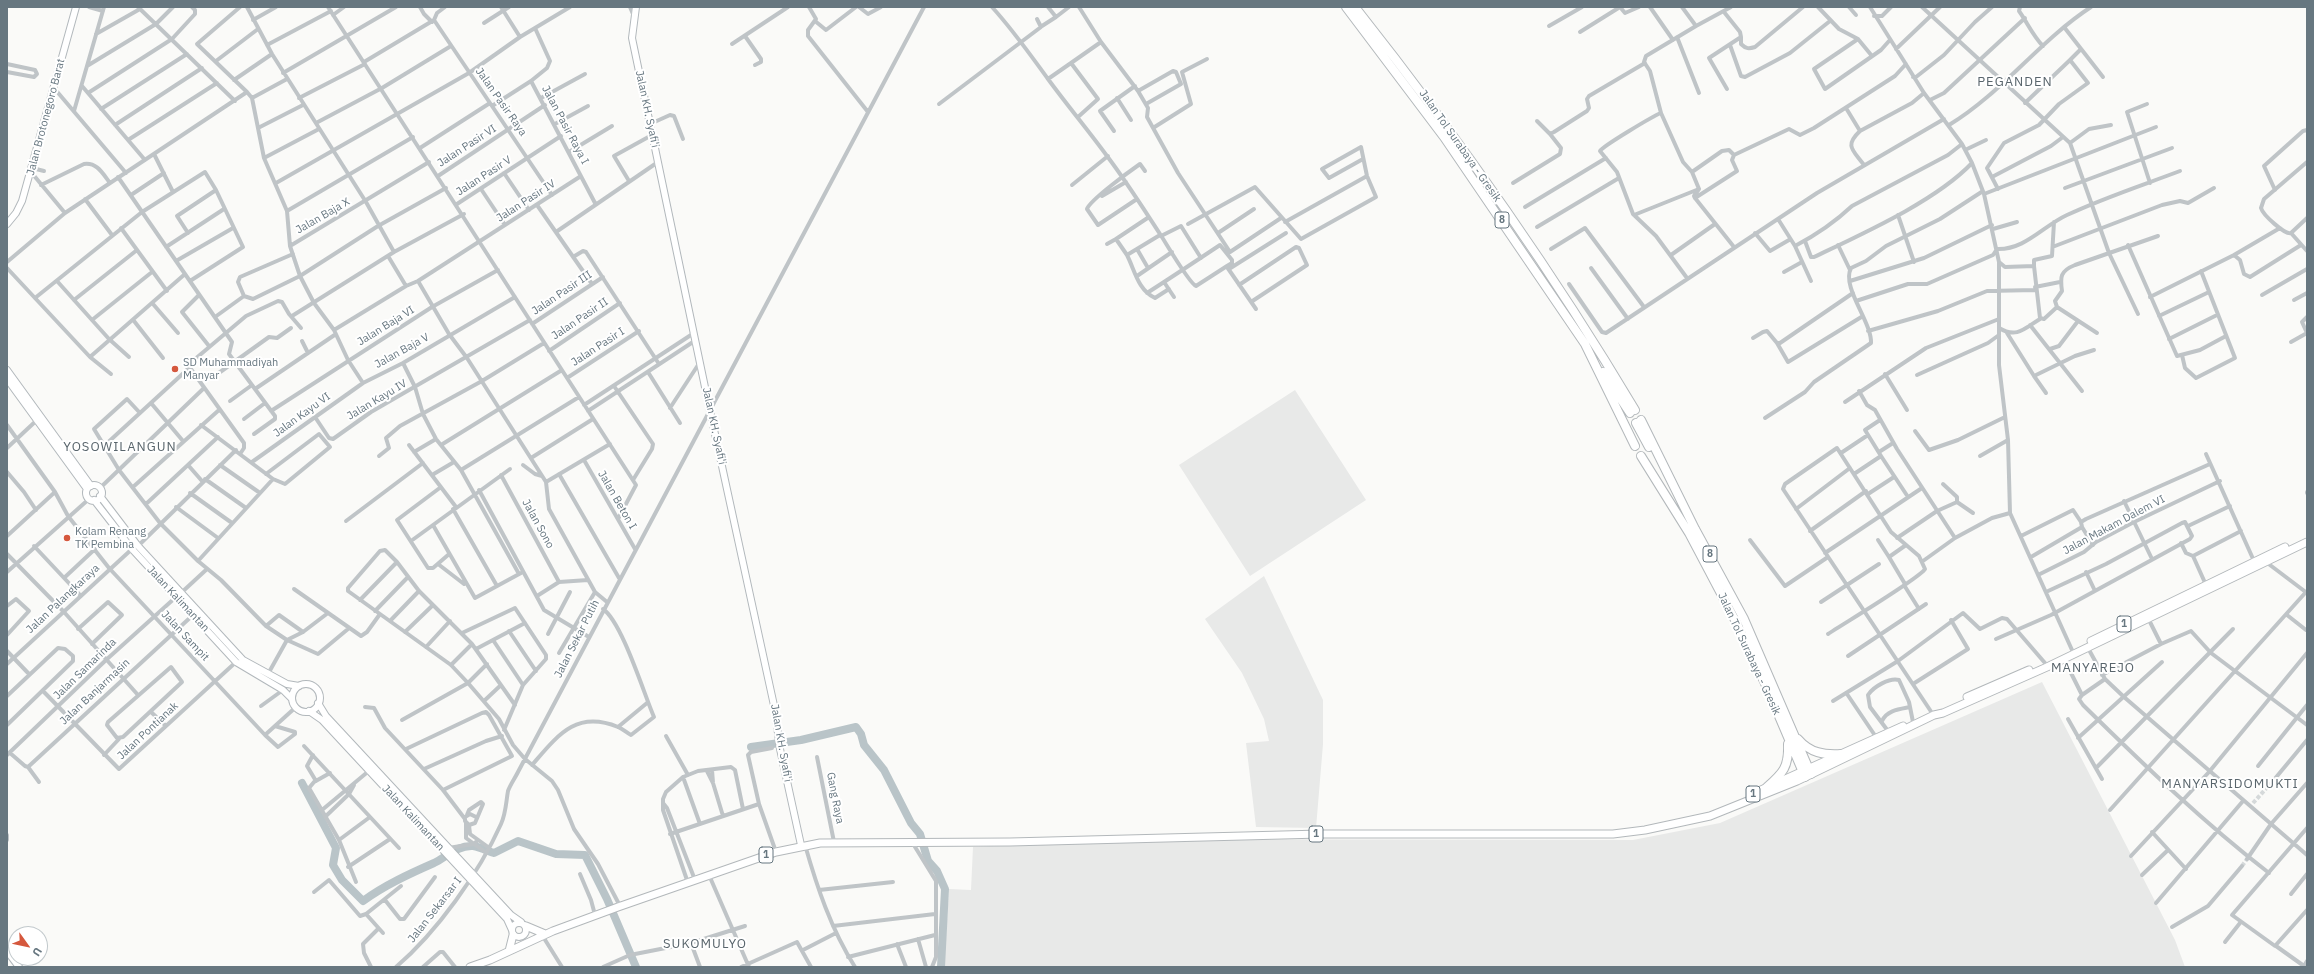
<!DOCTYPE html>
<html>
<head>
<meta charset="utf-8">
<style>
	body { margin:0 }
	#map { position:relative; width:2314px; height:974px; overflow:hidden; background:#fafaf8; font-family:"IBM Plex Sans",sans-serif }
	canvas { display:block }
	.frame { position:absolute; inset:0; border:8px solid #677780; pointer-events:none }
	.north { position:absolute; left:8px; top:926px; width:40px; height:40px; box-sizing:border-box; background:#fff; border:1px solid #c2c9cc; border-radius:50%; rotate:123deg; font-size:11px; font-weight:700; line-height:16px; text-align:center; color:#677780 }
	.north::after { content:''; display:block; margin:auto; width:14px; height:18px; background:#d5583d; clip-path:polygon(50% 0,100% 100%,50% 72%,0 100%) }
</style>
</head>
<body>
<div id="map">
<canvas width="2314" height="974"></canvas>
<div class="frame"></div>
<div class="north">U</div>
</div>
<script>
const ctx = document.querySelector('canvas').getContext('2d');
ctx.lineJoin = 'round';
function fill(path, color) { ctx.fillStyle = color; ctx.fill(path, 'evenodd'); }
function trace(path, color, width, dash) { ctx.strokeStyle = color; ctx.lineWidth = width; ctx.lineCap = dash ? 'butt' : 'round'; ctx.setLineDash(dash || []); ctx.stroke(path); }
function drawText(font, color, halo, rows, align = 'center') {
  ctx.font = font + ' "IBM Plex Sans",sans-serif'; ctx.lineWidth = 4; ctx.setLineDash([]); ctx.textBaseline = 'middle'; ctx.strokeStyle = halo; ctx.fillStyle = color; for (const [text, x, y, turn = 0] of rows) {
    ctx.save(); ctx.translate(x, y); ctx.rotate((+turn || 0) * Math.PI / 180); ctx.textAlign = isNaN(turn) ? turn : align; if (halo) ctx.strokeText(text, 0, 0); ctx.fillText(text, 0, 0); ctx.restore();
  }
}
fill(new Path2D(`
	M1295,390L1366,500L1250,576L1179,465Z
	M1264,576L1323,700V744L1316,828L1256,827L1246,743L1269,741L1264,719L1242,673L1205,619Z
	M2042,682L2175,940L2185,967H944L949,889L971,890L973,847L1106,839L1633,840L1720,823Z`), '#e8e9e8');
trace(new Path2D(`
	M751,747L801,740L856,727L861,734L864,745L884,770L911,823L920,834L928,861L937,871L945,889L941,967
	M302,783L336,848L333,865L342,880L363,901C385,885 409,874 434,863C446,857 458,845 473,846C480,847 488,851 494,853L518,841L556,854L585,855L607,899L636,967`), '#b9c4c8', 8);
trace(new Path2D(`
	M2253,803L2273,781
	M2242,866L2247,859`), '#d5d9da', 4, [4, 2]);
const secondary = new Path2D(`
	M636,7L632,38L710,411L775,710L780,749L801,845
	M7,224L16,213L22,201L76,7
	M7,370L91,486
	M7,379L87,489
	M86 493a8 8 0 1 1 16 0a8 8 0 1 1-16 0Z
	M100,496L138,546L243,660L287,684L299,686
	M94,500L132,549L236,662L283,690L292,699
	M292 698a14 14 0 1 1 28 0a14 14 0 1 1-28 0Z
	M318,703L326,716L511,915L521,922
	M309,711L322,720L507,919L512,930
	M512 930a7 7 0 1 1 14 0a7 7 0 1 1-14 0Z
	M7,951L19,967`);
const trunk = new Path2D(`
	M2091,641L2285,547
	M1967,697L2029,670
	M1752,794L1903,726
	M526,926L545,934
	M509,951L513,935
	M470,967L490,960L553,931L618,907L776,852L820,843L1010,842L1321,834H1613L1645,830L1710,816L1797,781L1934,715L1943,713L2047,667L2307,542`);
const motorway = new Path2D(`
	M1346,7L1444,137L1585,344L1635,446
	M1355,7C1457,136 1551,269 1635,410
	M1603,372L1630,413
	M1641,420L1695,529L1744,619L1811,774
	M1636,423L1649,447
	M1641,456L1689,533L1736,622L1764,681L1805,777
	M1798,739C1810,753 1824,755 1841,754
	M1767,787C1783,773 1789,767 1788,744`);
trace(secondary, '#b2b8bc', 8);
trace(trunk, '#b3b8bb', 9);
trace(motorway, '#b3b8bb', 10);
trace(new Path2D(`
	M89,7L103,11
	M138,7L235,101
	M240,7L197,44L247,92
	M247,7L272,54L366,202L394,252
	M328,7L636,485L618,519
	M420,7L424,14L432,22
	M501,7L520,37
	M630,7L633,14
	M809,7L816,19L808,30V36L868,112
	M859,7L868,14L881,7
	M992,7C1013,30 1029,53 1048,79C1067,105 1088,130 1107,156C1126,181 1143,208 1160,234C1166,243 1189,283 1196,286L1227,266L1232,263V260L1220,245C1196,261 1172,277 1147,293
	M1048,7L1056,17L1069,7
	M1079,7L1101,42L1138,91L1173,71L1176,72L1181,84L1146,104
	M1620,7L1625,13L1639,7
	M1650,7L1673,40
	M1682,7L1696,26L1731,7
	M1818,7L1839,29L1858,39L1872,56
	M1849,7L1856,15
	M1870,7L1924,93L1962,144L1972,163L1984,194L1999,262V365L2008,440L2010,513L2072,650
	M1922,7L2070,143L2109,253L2138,314
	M2020,7L2019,11C2027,22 2033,36 2043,46
	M1724,12L1740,32L1741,37L1709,58L1727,89
	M333,15L344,7
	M1874,16H1882L1891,7
	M253,20L276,7
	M434,20L552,195
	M815,21L826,30L856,7
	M484,23L509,7
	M1042,26L1056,17
	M1549,26L1582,7
	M1696,26L1646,56L1644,62L1650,71L1661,113L1683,162L1692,172L1699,189
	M2064,27L2103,77
	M1580,32L1620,7
	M96,34L140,9
	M745,36L761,59V62L755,65
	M1677,37L1699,93
	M1741,37V44C1746,49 1749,49 1755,47L1803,7
	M1858,39L1814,69L1825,89L1881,50L1889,41
	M732,44L788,7
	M267,45L331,11
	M1730,45L1741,76L1745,77L1790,53L1830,21
	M1896,49L1940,7
	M2070,60L2081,49
	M216,61L258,29
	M364,62L434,20L437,13L445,7
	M7,64L35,70L37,74L34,77L7,72
	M87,66L156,24L173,7
	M283,73L396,7
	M1913,77H1916L1944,55L1975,22L1992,7
	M1048,79L1071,63
	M234,80L272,54
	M531,81L547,68L550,61L535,28
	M82,86L145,160
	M54,88L126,173
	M1138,91L1148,108L1147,117L1178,173L1230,252L1281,218
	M88,93L172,39L195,14V10L192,7
	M252,98L264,158L287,211L290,246L300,276L314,303L334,330L348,360L363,383
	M299,98L365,64
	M541,98L585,74
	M1117,98L1131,120
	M1930,100L1944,93L2025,18
	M939,104L1041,27L1037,19
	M2147,104L2127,112L2150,183
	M492,106L531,81L595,203
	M1846,108L1860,131
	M101,109L187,54
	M74,111L104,7
	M1661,113C1653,116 1603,146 1600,151L1617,172L1633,214L1656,236L1687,278
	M1078,117L1098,99L1071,63L1101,42
	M1537,121L1550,134L1554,132L1587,111L1589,108L1587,99L1589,96L1645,63
	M316,123L382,88L451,46
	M555,124L588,106
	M650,124L670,115L674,116L683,139
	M115,125L202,68
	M1949,125C2002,93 2039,41 2091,7
	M258,128L303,105
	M1153,128L1191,104L1182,72L1207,59
	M1114,131L1100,111L1135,86
	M128,140L217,83
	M2070,143L2089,129L2111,125
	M420,148L490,103
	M1965,150L1986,140
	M569,152L612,126
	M154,154L173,192
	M264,158L319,129
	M2307,162L2264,199L2261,208C2263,215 2285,235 2291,233L2307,251
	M1864,165C1853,150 1844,146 1860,131L1912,103L1924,93
	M32,168L44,171
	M31,172L65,213
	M1692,172L1722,151L1729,150L1734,155
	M504,173L529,210
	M438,176L545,105
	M118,177L232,342L229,354L275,416V419L254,434
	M1992,177L2051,146L2063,137
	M629,181L614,156L652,135
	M276,183L469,73L520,37L570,7
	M1513,183L1560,154L1561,148L1550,134
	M41,185L84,164C97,162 103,174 110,183
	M1072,185L1108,156
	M2065,188L2172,148
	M481,189L505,225
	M1699,189L1694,196L1695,198L1737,171L1732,160L1734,155L1789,129L1800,135L1814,128L1895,76L1906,64
	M1998,189L1987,168L2004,143L2039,125L2059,104L2088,83L2070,60L2025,103
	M2275,190L2264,166L2303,131L2307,130
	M1984,194L2156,127
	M131,195L164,173
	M1102,196L1126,182
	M1695,198L1734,247
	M85,199L112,235
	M1137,199L1098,225L1087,209C1090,200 1130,171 1140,164L1145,171
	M457,204L561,136
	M537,205L592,284
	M1525,207L1606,158
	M287,211L413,137
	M1634,215L1699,189
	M1898,215L1914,262
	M1778,219L1795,246L1811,281
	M1285,222L1367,176
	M1188,224L1255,187L1301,239L1376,197L1367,176L1361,147L1322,169L1329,178L1363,159
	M1537,227L1619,178
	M121,228L167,291
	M1993,229L2017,222
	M556,232L658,162
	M188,233L177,216L216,190
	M1218,233L1254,209
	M1755,233L1770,251L1789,240
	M2291,233L2307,218
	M1161,236L1181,226L1201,258
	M1116,239L1149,217
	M1805,241L1811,257H1814C1862,234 1936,201 1972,163
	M1107,244L1116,239L1127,255L1160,235
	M1838,245L1850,270
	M2128,245L2177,356L2200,350L2226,336
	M290,246L429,162
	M1795,246C1816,235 1835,222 1852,206L1948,155L1962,144
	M2055,246L2162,205L2180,201L2188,203L2214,188
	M166,247L224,209
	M1137,249L1148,268
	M1551,249L1585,228L1644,307
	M293,254L240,277L238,282L244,296L253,299L300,276L378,226L446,188
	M1127,255C1135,271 1138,290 1155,298L1169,289
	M1671,255L1715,224
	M2234,255L2240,260L2244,274L2250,277L2301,245
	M388,256L406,286
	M573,257L583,251L586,252L659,364
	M176,261L233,228
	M7,262L65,213L247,92L252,98L287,79
	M1999,262L2005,267L2034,266V260L2052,256L2054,222
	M2034,266L2040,318L2044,319L2057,307
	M1227,267L1256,309
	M7,268L90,357L111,374
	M1591,268L1628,319
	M1229,269L1286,233
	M1784,272L1802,262
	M1137,276L1172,252
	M57,281L109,339L129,357
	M418,281L449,334L467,358L546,482L549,509L595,592L607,602
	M1850,281L1924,258L1992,225
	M1164,282L1174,297
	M1569,284L1602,332L1606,333L1817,193L1944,119
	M1239,285L1296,247L1299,248L1307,265L1251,302
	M2035,287L2060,282
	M199,295L182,312L209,346
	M2262,295L2307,269
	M2150,297L2234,255L2280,228
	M35,298L142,212L205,172L216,190L243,247L190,281
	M74,300L137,250
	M2294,300L2307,293
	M1856,301L1908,284H1927L1993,255L1997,249C2025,250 2043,226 2067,215C2103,198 2143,185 2180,171
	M153,304L178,333
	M292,316L394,252L464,214
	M2159,316L2209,292
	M215,317L244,296
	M92,320L152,272
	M134,321L163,358
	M532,324L603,277
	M2030,325L2082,391
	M1999,328C2017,339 2025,328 2040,319
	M334,330L406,286L418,281L581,176
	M1868,331L1938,311L1987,291L2035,290
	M2007,333L2034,376
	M2097,333L2057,307L2055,301L2062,291C2060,277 2060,271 2075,265L2158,236
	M1753,338L1763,332L1767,331L1777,343H1780L1853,293
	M2169,339L2217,315
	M302,341L308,353
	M2291,342L2307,333L2302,322L2307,317
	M1777,343L1788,362L1863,316
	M2050,349L2059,346L2078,321
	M549,351L620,303
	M2182,355L2185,368L2196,378L2235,358L2201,271
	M90,357L185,274
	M403,363L415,387L423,414L436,439L461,470L519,574
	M648,372L680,423
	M1885,374L1907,410
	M216,375L269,337L277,338L291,328
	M1917,375L1988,343L1999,335
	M567,378L639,331
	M614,386L653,444L652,449L633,480
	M255,389L336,334
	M1859,391L1867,405L1875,410L1897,449L1955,538L1992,518L2010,513
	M2046,393L2034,376L2075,356L2094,350
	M230,401L252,385
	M1845,402L1926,348L1999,319
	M151,403L183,441
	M584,405L694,333
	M670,408L700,362
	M271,411L432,307L498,270
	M588,411L696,340
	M140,413L127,399L94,429L119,470L160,523L198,561L221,580L266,626L287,640L318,654L348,629
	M315,417L329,438L333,439L371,412L530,320
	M1765,418L1805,392L1814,382L1871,343C1872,322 1841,287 1851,268L1866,261L1886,246L1940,219L1983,191
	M244,419L265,403
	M7,425L55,492L68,516L109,568L265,735L296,707
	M201,425L273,479L285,484L330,447L319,434L266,474
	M1915,431L1929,450L1958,440L2005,417
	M409,445L456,507
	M441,445L562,370
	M104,446L189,368
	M7,448L37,420
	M414,452L436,439
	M1879,452L1893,443
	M1841,453L1868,435
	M240,454L244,448V443L188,365L246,316L278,301L282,302L289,314L301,328
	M2206,454L2254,561
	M379,456L389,448L386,438L400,426L482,381L544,343
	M1881,456L1908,497
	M1980,456L2008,440
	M531,458L593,419
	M584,460L635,549
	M252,462L363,383L403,363L515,297
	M188,465L202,481
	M220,465L260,493
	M523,465L535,474L542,476
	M461,470L579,397
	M7,472L24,492L36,510
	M559,474L619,578
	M1854,474L1881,456L1865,430L1880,420
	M432,475L454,462
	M501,475L559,582
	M205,479L246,508
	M546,482L610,444
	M1943,484L1957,497V502L1973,513
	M133,487L219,410
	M441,487L397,520L428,568H433L448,555
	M100,488L203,389
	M479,490L544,610L589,637
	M2307,492V493
	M190,493L232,523
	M1868,494L1894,477
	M2124,501L2152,559
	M146,504L218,437
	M176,507L218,538
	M453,509L497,586
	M1796,509L1850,468
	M346,521L423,463
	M433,525L475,598L521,573
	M2188,526L2230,506
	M2082,527L2093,545
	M1810,531L1866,491
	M7,536L55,492
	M2021,536L2073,510L2081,522
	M1897,538L1937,511L1957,502
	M1750,540L1785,586L1828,557
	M1878,540L1889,557
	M411,541L510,469
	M2181,543L2186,553L2193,556L2241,531
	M34,546L81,596
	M138,546L236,450
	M1825,553L1922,488
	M7,554L64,612L138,695
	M2193,556L2206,585
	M2031,557L2082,527L2081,522L2086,519L2210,464
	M198,561L273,479
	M1923,561L1955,538
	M2266,562L2307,593
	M438,564L464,584
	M7,572L89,499
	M2086,572L2095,591
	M2038,575L2084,552L2096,542L2134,522L2220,481
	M64,578L95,549
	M1905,584L1889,557L1906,545
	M1904,585L1919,609
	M294,589L361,636L367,632L380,614
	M181,593L207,569
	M537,596L559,582L588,580
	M360,600L397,562
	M1821,602L1879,564
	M7,606L16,599L29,611L7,635
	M375,611L408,577
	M2287,615L2306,630
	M2148,618L2161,644
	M390,621L419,591
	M266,626L279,615L303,632
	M78,629L108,602L122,615L92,644
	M509,631L536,671
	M405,632L433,605
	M462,633L515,608L546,655V659L523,685L504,730
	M548,634L570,592
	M1828,634C1843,624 1920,578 1925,569L1919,556L1891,532L1837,448L1785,484L1783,489L1932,713
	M1996,639L2051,615L2190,539L2192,536L2185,522L2182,523L2106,564L2046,592
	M493,640L523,685
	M426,647L450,621
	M2088,648L2105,679L2124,697L2307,855
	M476,649L525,623
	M7,651L29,674
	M559,653L595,592
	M1848,656L1926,604
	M7,664L132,549
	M451,665L472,644
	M171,667L182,682L123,737L117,738L107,725L108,722Z
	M2070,671L2082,695
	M268,674L287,640L303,632L328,613
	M2102,675L2161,644L2191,631L2211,653L2307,725
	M2105,679L2082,695L2079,699L2083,705C2143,764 2203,822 2269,873
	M1913,684L1968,649L1951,620
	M43,691L119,769L236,662
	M1847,694L1876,737
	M7,696L58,648L65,649L73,656V661L7,725
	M484,701L501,685
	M1833,701L1898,661L1963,613L1980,629L2002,618L2007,619L2045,663
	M515,705L472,644L419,591L397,562L385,550L380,551L348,588V591L451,665L468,683L499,719L513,745L525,759L552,781L558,790L574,829L598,864L620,906
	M261,706L283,690
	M365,707L374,708L385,728L443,790L465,819
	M151,712L166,726
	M2068,719L2102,779
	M402,720L468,683L487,664
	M1882,721C1887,710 1900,709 1910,707
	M618,727L647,703
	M1888,731L1870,707L1868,695C1873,687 1890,677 1899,680L1909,702L1913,722
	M265,735L278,747L295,734V732L275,726
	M666,736L688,775
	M2078,738L2162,662
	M304,746L399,848
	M772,748L751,752L748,755L759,804L776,852
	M406,749L482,713L486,712L489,715L512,756L443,790
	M10,753L25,766L28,767L193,615
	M7,755L106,660L176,597
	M104,755L119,739
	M313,755L307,766L316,781
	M817,757L834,842
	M532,765C558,735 576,710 618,727C623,729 627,733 631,735L654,717C644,694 622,622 603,609
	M2258,766L2307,705
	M28,767L39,782
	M2096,768L2233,629
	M424,769L486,741L502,736
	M712,770L713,783L723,816
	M707,771L713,783
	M330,773L314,782L309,788L339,840L356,882
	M683,777L700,824
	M2273,781L2307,740
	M663,803L667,808L695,880
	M322,810L370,770
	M2110,810L2306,592
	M467,815L469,810L481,802L483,804L475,823L469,825L465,821V817L470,814L476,817
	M326,816L349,794L354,785
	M466,823V838L485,852
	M469,825L470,834L488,847
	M2307,828L2232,915L2275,946L2307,910
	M2152,832L2186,869
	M670,834L759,804
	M7,835V840
	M339,840L370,817
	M912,842L936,881V957L932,967
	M805,845C817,887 831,929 855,967
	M448,848L474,844L478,840
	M2131,856L2209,772L2307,653
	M2247,859L2271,824L2307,783
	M348,867L390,839
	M580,874L591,900L595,915
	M709,875L749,967
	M2142,875L2168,850
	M688,883L663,810V799L666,792L683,777L698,771L731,767L735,770L743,809
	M819,890L893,882
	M314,892L329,880L360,916L366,914L383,933
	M2291,894L2307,874
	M385,900L400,919H404L435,877
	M2156,903L2243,801
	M366,914L401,886
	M833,926L935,914
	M2172,927L2208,906L2242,866
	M542,935L562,967
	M918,939L926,967
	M2225,942L2240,923
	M691,943L700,967
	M897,944L906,967
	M2276,946L2304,966L2307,961
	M803,950L836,933
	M848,957L935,935
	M371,967L364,953L363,944L378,929
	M396,967C437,932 479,873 501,824C506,813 506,802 508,791C510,785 515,778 518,772L924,7
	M423,967L440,952H443L455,967
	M603,967L630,955L691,943L745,926
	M741,967L797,942L811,967`), '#bfc4c7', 4);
trace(secondary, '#fff', 6);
trace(trunk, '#fff', 7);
trace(motorway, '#fff', 8);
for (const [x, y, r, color] of [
	[175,369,4,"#d5583d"],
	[67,538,4,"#d5583d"]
]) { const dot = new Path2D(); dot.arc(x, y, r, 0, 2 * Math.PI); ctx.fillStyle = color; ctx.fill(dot); trace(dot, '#fff', 1.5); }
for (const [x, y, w] of [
	[1502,220,14],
	[1710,554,14],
	[2124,624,14],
	[1753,794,14],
	[1316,834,14],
	[766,855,14]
]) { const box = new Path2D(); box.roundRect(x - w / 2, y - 8, w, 16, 3); ctx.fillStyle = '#fff'; ctx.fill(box); trace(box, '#677780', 1); }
drawText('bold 10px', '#677780', null, [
	["8",1502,220],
	["8",1710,554],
	["1",2124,624],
	["1",1753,794],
	["1",1316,834],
	["1",766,855]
]);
drawText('11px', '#677780', '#fff', [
	["Jalan Pasir Raya",501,102,55],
	["Jalan KH. Syafi'i",647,109,78],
	["Jalan Brotonegoro Barat",46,117,-75],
	["Jalan Pasir Raya I",565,125,62],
	["Jalan Pasir VI",467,146,-33],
	["Jalan Tol Surabaya - Gresik",1460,146,55],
	["Jalan Pasir V",484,176,-33],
	["Jalan Pasir IV",526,201,-33],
	["Jalan Baja X",323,216,-30],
	["Jalan Pasir III",562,293,-34],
	["Jalan Pasir II",580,319,-34],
	["Jalan Baja VI",386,326,-32],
	["Jalan Pasir I",598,347,-33],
	["Jalan Baja V",402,351,-29],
	["Jalan Kayu IV",377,400,-31],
	["Jalan Kayu VI",302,415,-36],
	["Jalan KH. Syafi'i",714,426,78],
	["Jalan Beton I",617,500,60],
	["Jalan Sono",538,524,61],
	["Jalan Makam Dalem VI",2114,525,-28],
	["Jalan Palangkaraya",63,599,-43],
	["Jalan Kalimantan",178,599,47],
	["Jalan Sampit",185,636,47],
	["Jalan Sekar Putih",577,639,-63],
	["Jalan Tol Surabaya - Gresik",1749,654,65],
	["Jalan Samarinda",85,669,-44],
	["Jalan Banjarmasin",95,692,-43],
	["Jalan Pontianak",148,731,-43],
	["Jalan KH. Syafi'i",781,743,80],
	["Gang Raya",835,798,79],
	["Jalan Kalimantan",413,818,47],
	["Jalan Sekarsar I",435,910,-52]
]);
drawText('11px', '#677780', '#fff', [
	["SD Muhammadiyah",183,363],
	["Manyar",183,376],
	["Kolam Renang",75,532],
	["TK Pembina",75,545]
], 'left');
ctx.letterSpacing = '1px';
drawText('13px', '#59656c', '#fff', [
	["PEGANDEN",2015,82],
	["YOSOWILANGUN",120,447],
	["MANYAREJO",2093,668],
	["MANYARSIDOMUKTI",2230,784],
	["SUKOMULYO",705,944]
]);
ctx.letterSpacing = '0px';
</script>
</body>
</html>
